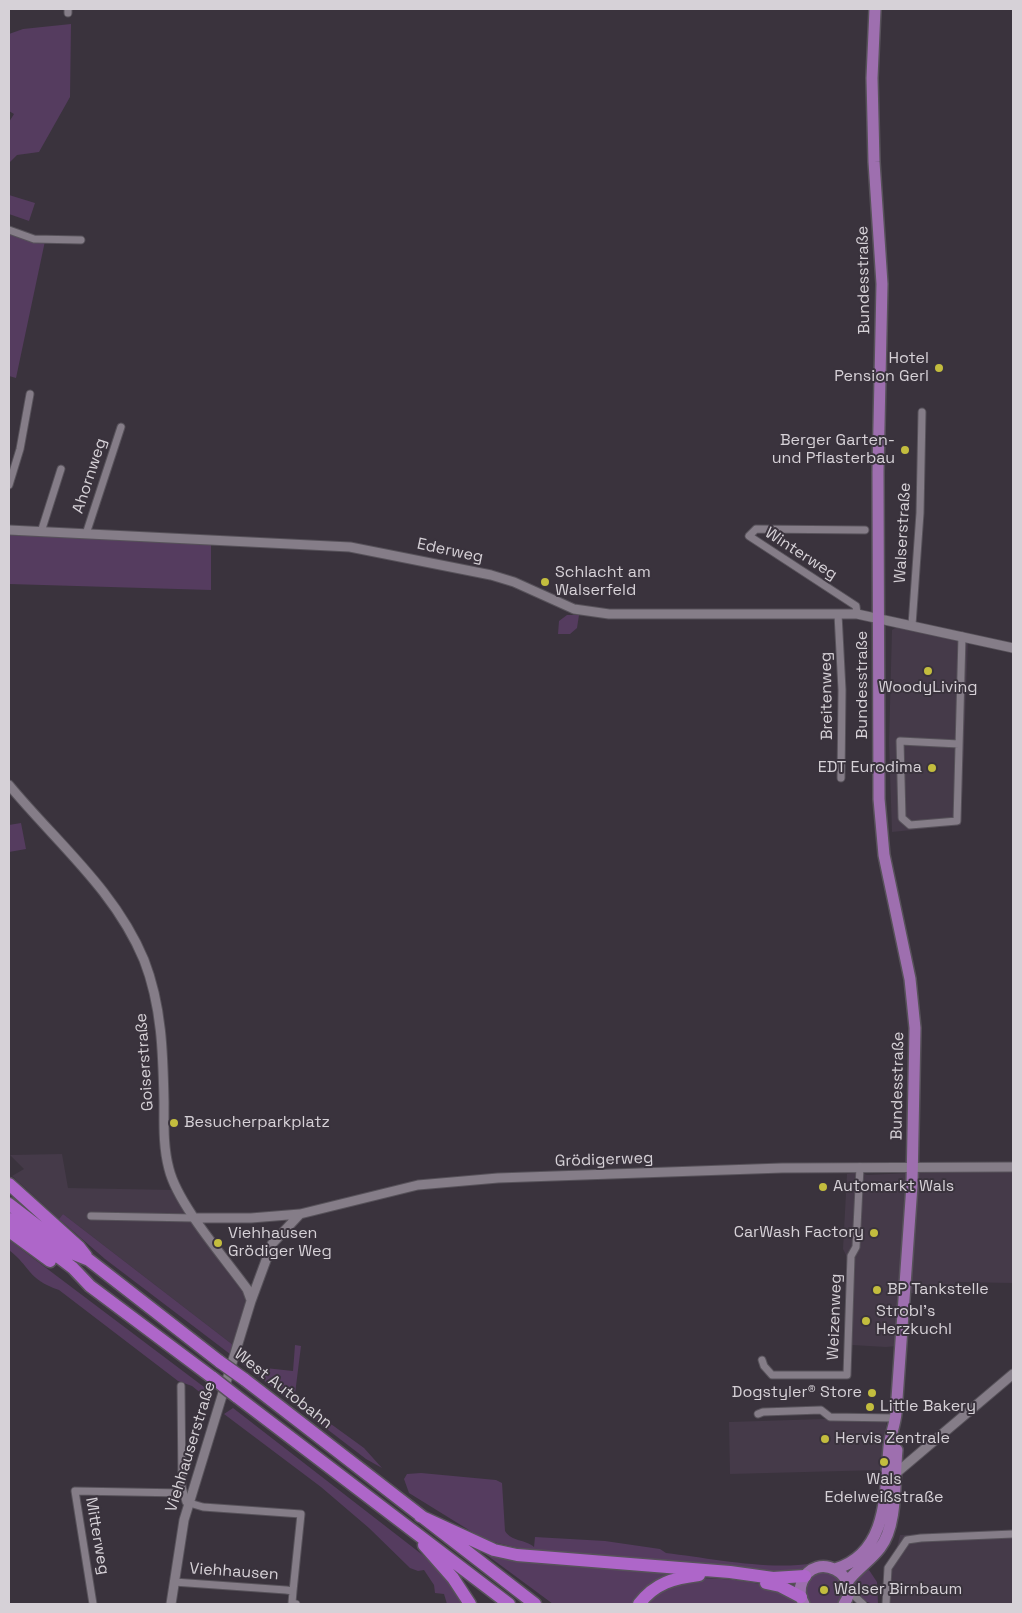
<!DOCTYPE html>
<html>
<head>
<meta charset="utf-8">
<style>
	body { margin:0 }
	#map { position:relative; width:1022px; height:1613px; overflow:hidden; background:#3a333d; font-family:"Space Grotesk",sans-serif }
	canvas { display:block }
	.frame { position:absolute; inset:0; border:10px solid #d6d1d7; pointer-events:none }
</style>
</head>
<body>
<div id="map">
<canvas width="1022" height="1613"></canvas>
<div class="frame"></div>
</div>
<script>
const ctx = document.querySelector('canvas').getContext('2d');
ctx.lineJoin = 'round';
function fill(path, color) { ctx.fillStyle = color; ctx.fill(path, 'evenodd'); }
function trace(path, color, width, dash) { ctx.strokeStyle = color; ctx.lineWidth = width; ctx.lineCap = dash ? 'butt' : 'round'; ctx.setLineDash(dash || []); ctx.stroke(path); }
function drawText(font, color, halo, rows, align = 'center') {
  ctx.font = font + ' "Space Grotesk",sans-serif'; ctx.lineWidth = 4; ctx.setLineDash([]); ctx.textBaseline = 'middle'; ctx.strokeStyle = halo; ctx.fillStyle = color; for (const [text, x, y, turn = 0] of rows) {
    ctx.save(); ctx.translate(x, y); ctx.rotate((+turn || 0) * Math.PI / 180); ctx.textAlign = isNaN(turn) ? turn : align; if (halo) ctx.strokeText(text, 0, 0); ctx.fillText(text, 0, 0); ctx.restore();
  }
}
fill(new Path2D(`
	M895,628H907L968,641L961,825L892,832L889,743L892,630Z
	M62,1154L68,1188L176,1190L244,1290L247,1306L233,1345L63,1214L59,1219L12,1176L24,1169L10,1155Z
	M949,1171H1013V1283L955,1282L954,1293H899L897,1346L886,1347L852,1345L844,1337L847,1257L843,1249L847,1174L860,1172L867,1175Z
	M887,1417L881,1470L730,1474L729,1422Z
	M1013,1531V1604H890L891,1571L900,1535Z`), '#453a49');
fill(new Path2D(`
	M71,24L70,97L39,152L17,155L9,163V122L14,114L9,111V34L23,29Z
	M9,195L35,203L29,221L9,214Z
	M9,232L45,241L16,378L9,376Z
	M9,535L211,544V590L9,584Z
	M567,615H579L577,628L570,634H558L559,621Z
	M21,823L26,849L9,852V825Z
	M63,1214L233,1345L230,1354L105,1259L59,1219Z
	M9,1240L212,1393L207,1398L192,1386L178,1381L59,1290C27,1279 31,1267 9,1250Z
	M295,1345L301,1346L295,1394L302,1403L364,1448L382,1468L366,1459L237,1360L253,1363L256,1367L293,1371Z
	M233,1408L433,1563L451,1582L463,1604H447L444,1594L435,1593L434,1585L424,1570L418,1571L410,1568L369,1528L321,1487L224,1414Z
	M421,1473L496,1480L502,1483L505,1531C512,1542 525,1539 534,1547L535,1537L605,1541L660,1549L666,1553C709,1558 771,1571 813,1563L793,1575L531,1551L485,1540L409,1493L404,1479L407,1474Z
	M480,1550L676,1572L634,1604H553Z
	M869,1570L877,1582L878,1604C856,1604 844,1579 869,1570Z
	M823,1571L836,1574L844,1585L843,1598L838,1604H811C801,1590 807,1576 823,1571Z
	M700,1578C729,1579 780,1581 798,1604H644L657,1591Z`), '#553c5f');
const minor = new Path2D(`
	M68,13V9
	M9,230L34,239L81,240
	M9,485L20,449L30,394
	M41,532L61,469
	M86,534L121,427
	M838,614L842,690L841,778
	M857,614L856,606L749,536L756,529L865,530
	M912,625L920,513L922,412
	M959,744L900,741L902,818L910,825L957,821L962,636
	M91,1216L194,1218
	M762,1360L764,1366L772,1375H847L851,1256L856,1247L860,1167
	M181,1386L182,1487L186,1502L203,1507L301,1514L293,1591
	M758,1414L763,1412L821,1410L830,1417L896,1418
	M174,1582L286,1590L293,1591L292,1603L296,1604
	M849,1591L863,1604
	M93,1604L75,1491L183,1493
	M886,1604L888,1568L907,1540L921,1538L1013,1534`);
const tertiary = new Path2D(`
	M9,530L350,547L491,575L514,582L574,609L609,614H857L1013,648
	M9,785C57,843 115,890 144,960C162,1006 163,1054 164,1102C164,1124 163,1147 169,1169C178,1205 224,1257 247,1289L251,1300
	M194,1218H251L300,1214
	M895,1474L1013,1374
	M171,1604L184,1520L251,1301L272,1244L300,1214L418,1185L498,1178L782,1168L1013,1167`);
const primary = new Path2D(`
	M835,1569C889,1553 885,1491 889,1447C890,1436 895,1425 896,1413L912,1185L915,1028L910,979L884,855L879,799L878,472L882,284L874,162L872,78L875,9
	M848,1581C857,1569 871,1560 880,1548C898,1525 894,1479 897,1450
	M804,1604C800,1597 799,1589 802,1582C815,1549 864,1575 844,1604`);
const motorway = new Path2D(`
	M9,1184L79,1247L86,1256
	M9,1204L74,1254L89,1260L220,1362
	M9,1219L73,1268L90,1286L213,1378
	M9,1231L50,1261
	M244,1379L535,1604
	M236,1396L509,1604
	M420,1516L494,1550L517,1555L730,1572L773,1578L805,1576
	M424,1545L453,1578L470,1604
	M766,1583L780,1586L801,1597
	M639,1604C655,1583 674,1578 699,1575`);
trace(minor, '#57525a', 9);
trace(tertiary, '#57525a', 11);
trace(primary, '#57525a', 14);
trace(motorway, '#57525a', 15);
trace(minor, '#857d88', 7);
trace(tertiary, '#857d88', 9);
trace(primary, '#9e6faf', 11);
trace(motorway, '#ae66c9', 12);
const motorwayBridge = new Path2D(`
	M220,1362L244,1379
	M213,1378L236,1396`);
trace(motorwayBridge, '#57525a', 15, []);
trace(motorwayBridge, '#ae66c9', 12);
for (const [x, y, r, color] of [
	[939,368,5,"#c3bd3e"],
	[905,450,5,"#c3bd3e"],
	[545,582,5,"#c3bd3e"],
	[928,671,5,"#c3bd3e"],
	[932,768,5,"#c3bd3e"],
	[174,1123,5,"#c3bd3e"],
	[823,1187,5,"#c3bd3e"],
	[874,1233,5,"#c3bd3e"],
	[218,1243,5,"#c3bd3e"],
	[877,1290,5,"#c3bd3e"],
	[866,1321,5,"#c3bd3e"],
	[872,1393,5,"#c3bd3e"],
	[870,1407,5,"#c3bd3e"],
	[825,1439,5,"#c3bd3e"],
	[884,1462,5,"#c3bd3e"],
	[824,1590,5,"#c3bd3e"]
]) { const dot = new Path2D(); dot.arc(x, y, r, 0, 2 * Math.PI); ctx.fillStyle = color; ctx.fill(dot); trace(dot, '#3a333d', 2); }
drawText('16px', '#d6d1d7', '#3a333d', [
	["Bundesstraße",864,280,-91],
	["Ahornweg",90,476,-72],
	["Walserstraße",903,533,-87],
	["Ederweg",450,551,12],
	["Winterweg",801,554,33],
	["Bundesstraße",863,685,-90],
	["Breitenweg",827,696,-91],
	["Goiserstraße",145,1062,-94],
	["Bundesstraße",898,1086,-89],
	["Grödigerweg",604,1160,-2],
	["Weizenweg",835,1317,-88],
	["West Autobahn",283,1389,38],
	["Viehhauserstraße",191,1447,-73],
	["Mitterweg",97,1536,80],
	["Viehhausen",234,1572,4]
]);
drawText('16px', '#d6d1d7', '#3a333d', [
	["Hotel",929,359,"right"],
	["Pension Gerl",929,377,"right"],
	["Berger Garten-",895,441,"right"],
	["und Pflasterbau",895,459,"right"],
	["Schlacht am",555,573],
	["Walserfeld",555,591],
	["WoodyLiving",928,688,"center"],
	["EDT Eurodima",922,768,"right"],
	["Besucherparkplatz",184,1123],
	["Automarkt Wals",833,1187],
	["CarWash Factory",864,1233,"right"],
	["Viehhausen",228,1234],
	["Grödiger Weg",228,1252],
	["BP Tankstelle",887,1290],
	["Strobl's",876,1312],
	["Herzkuchl",876,1330],
	["Dogstyler® Store",862,1393,"right"],
	["Little Bakery",880,1407],
	["Hervis Zentrale",835,1439],
	["Wals",884,1480,"center"],
	["Edelweißstraße",884,1498,"center"],
	["Walser Birnbaum",834,1590]
], 'left');
</script>
</body>
</html>
